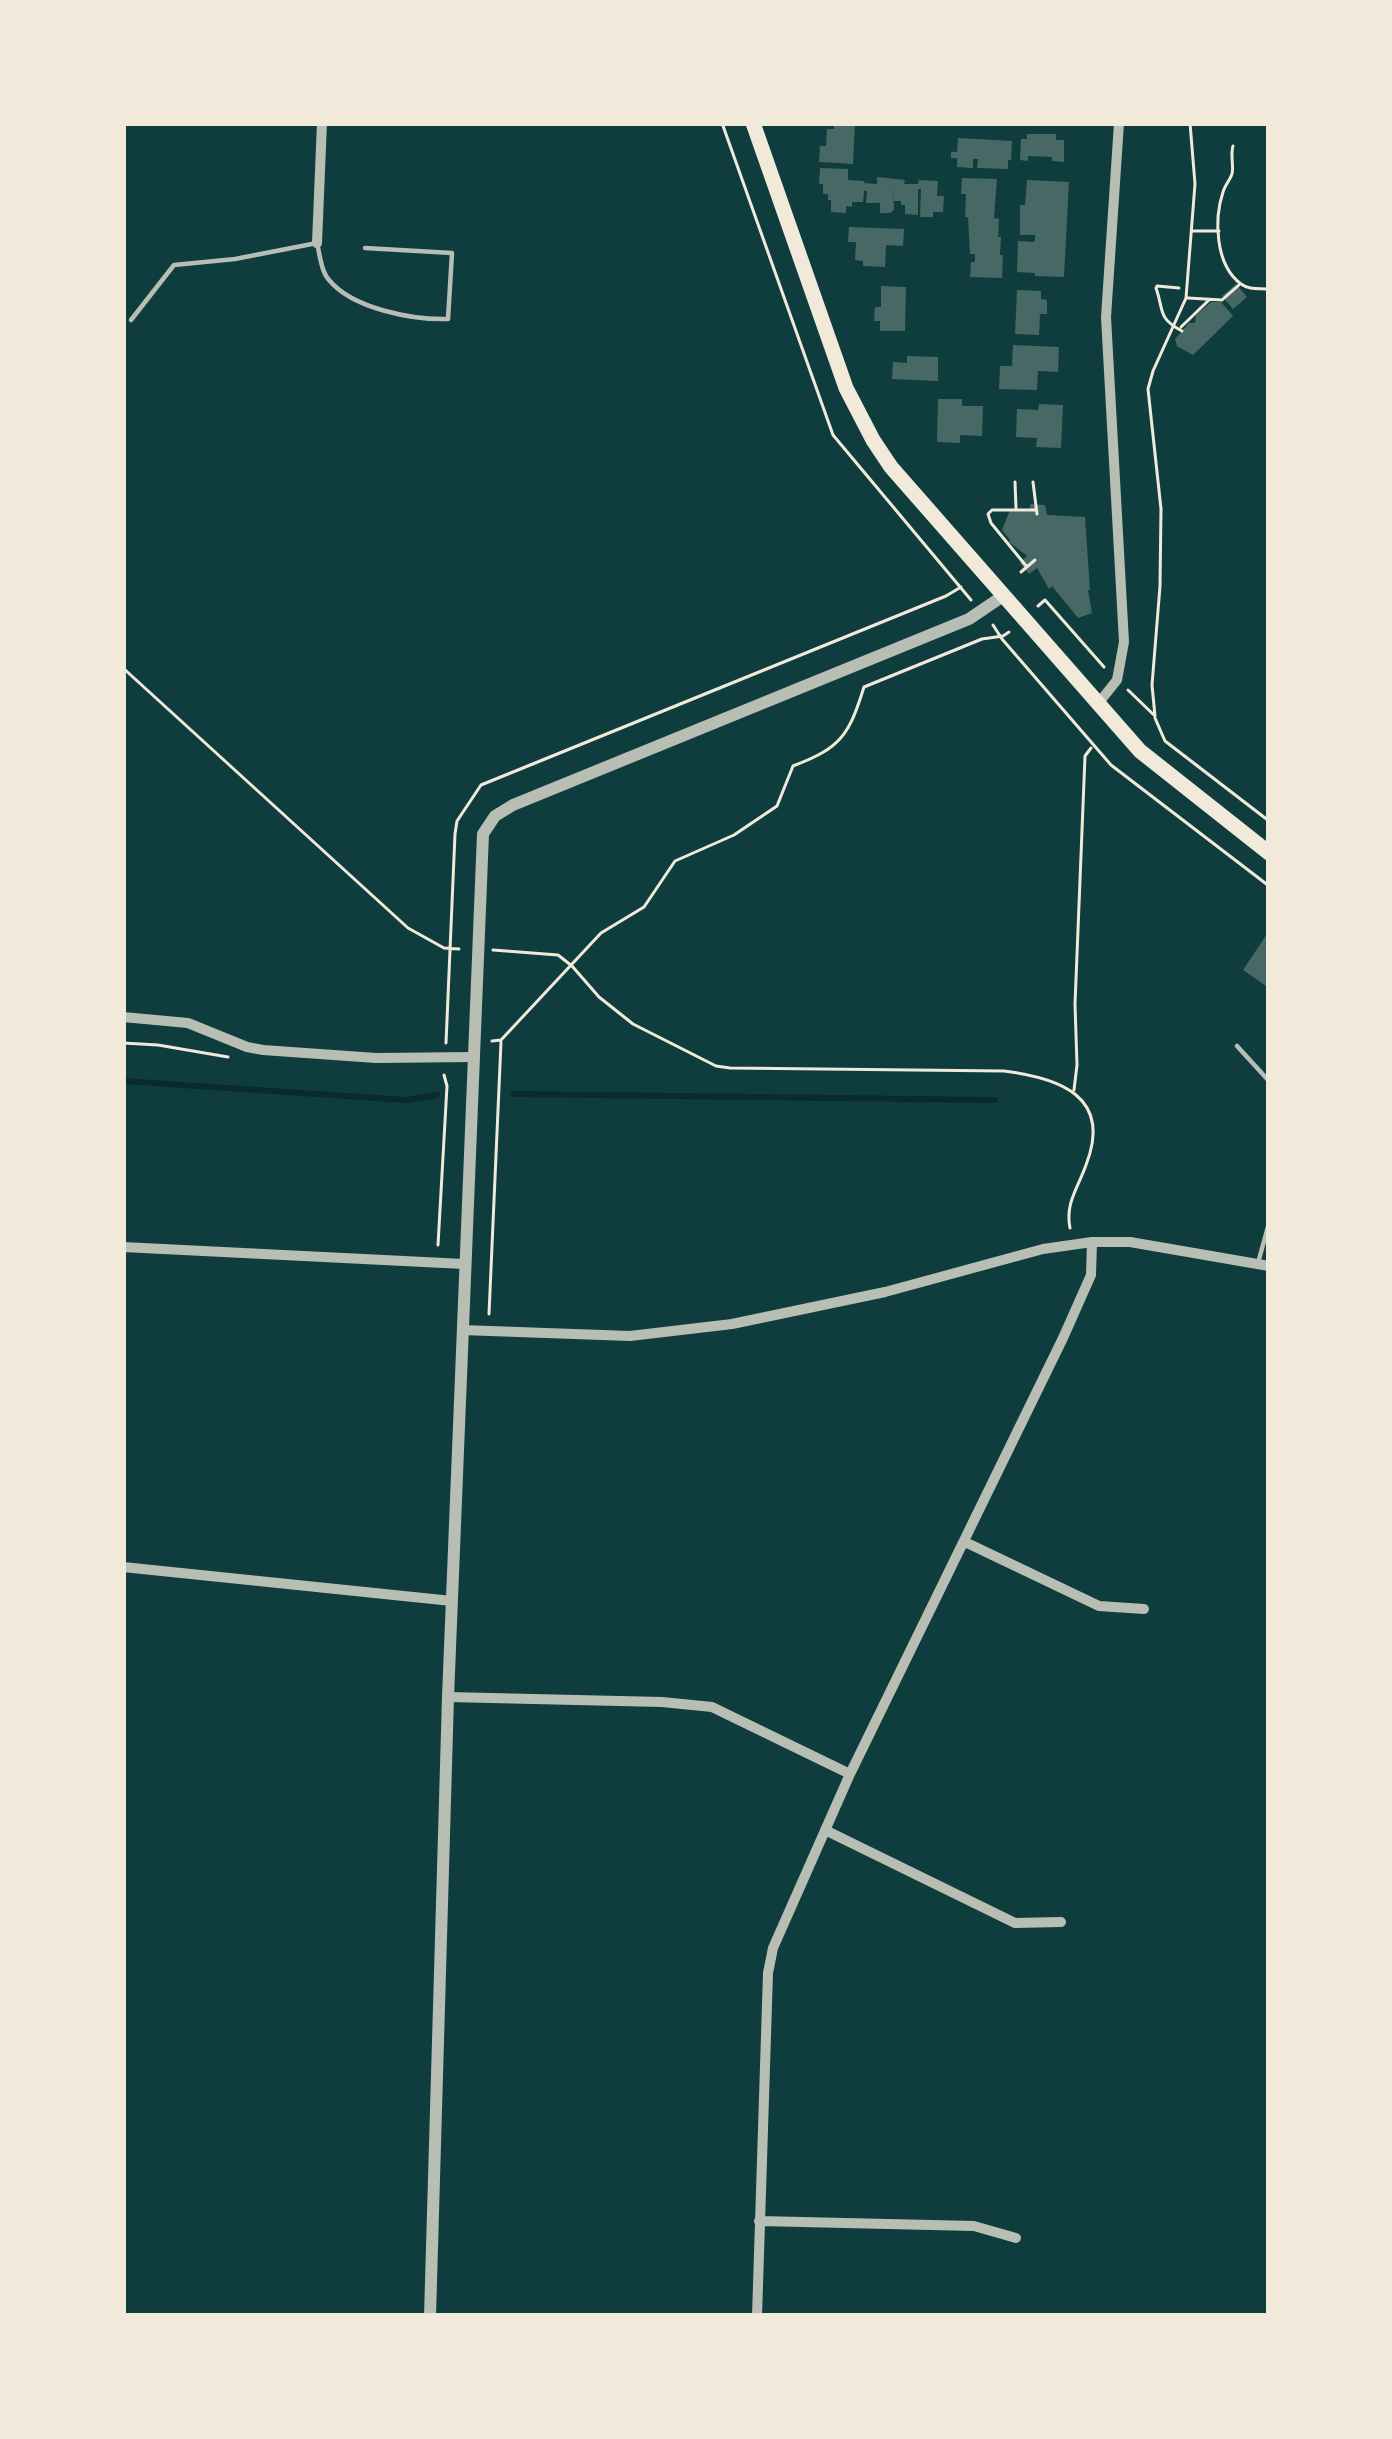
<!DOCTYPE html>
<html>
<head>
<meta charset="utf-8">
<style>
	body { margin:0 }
	#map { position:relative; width:1392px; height:2439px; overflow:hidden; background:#0f3d3e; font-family:"Crimson Pro",serif }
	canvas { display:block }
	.frame { position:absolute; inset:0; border:126px solid #f1e9da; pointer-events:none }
</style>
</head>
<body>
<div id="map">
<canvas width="1392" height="2439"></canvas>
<div class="frame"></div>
</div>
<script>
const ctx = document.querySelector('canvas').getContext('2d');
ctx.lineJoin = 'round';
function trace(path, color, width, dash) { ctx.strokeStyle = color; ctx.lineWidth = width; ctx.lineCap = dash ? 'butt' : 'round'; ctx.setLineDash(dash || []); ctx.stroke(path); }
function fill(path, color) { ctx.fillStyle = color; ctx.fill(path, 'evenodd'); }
trace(new Path2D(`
	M123,1081L406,1100L437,1095
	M514,1094L995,1100`), '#0a2a2b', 6);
fill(new Path2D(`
	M834,123H855L853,164L819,162L820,146H826L827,129H834Z
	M1027,134H1056V140H1064V162L1052,161V157L1028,156V161L1020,160L1021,139H1027Z
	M958,138L1012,141L1011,160H1008V169L977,168L978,159H973V168L957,167V158H951V152H957Z
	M820,168L848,169V180L864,181V183L877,184V177L905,180L904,184H918L919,180L938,181L937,196H944L943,212H933V217H920L921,189H918V215L905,214V205H901V201H894L893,185L894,210L890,213H880V203H866L867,191H864L863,202H852V207L846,206V213L831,212V200H828V194H823V184H819Z
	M962,178L997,179L994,218L999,219L998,237H1001L1000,255H1003L1002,278L970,277L971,262H975V254H970L968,217H965L966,194H961Z
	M1027,180L1069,182L1064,277L1035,276V273L1017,272L1018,241L1034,242L1035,239V235H1020V205H1025Z
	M849,227L904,229L903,246L886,245L885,267L863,266V261L855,260L856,242H848Z
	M1236,284L1247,297L1233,309L1222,296Z
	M881,286L906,287L905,331H880V321H874L875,307H881Z
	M1017,290L1041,291V299L1047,300V314H1040L1039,335L1015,334Z
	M1211,302H1221L1233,316L1193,355L1177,346L1175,339L1189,323H1195L1196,315Z
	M1013,345L1059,347L1058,372L1038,371L1037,390L999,389L1000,366H1012Z
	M907,356L938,357V381L892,379L893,362L907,363Z
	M938,399H962V406H983L982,436L960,435V443L937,442Z
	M1039,404L1063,405L1061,448L1036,447L1037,438L1016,437L1017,409L1038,410Z
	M1030,504L1045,505L1047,515L1085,517L1090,590H1088L1092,613L1078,618L1052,586L1049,589L1037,568L1029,574L1020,563L1027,556L1009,542L1010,540L1002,530L1010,510L1030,511Z
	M1269,931V988L1243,970Z`), '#486865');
trace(new Path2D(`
	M722,123L833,435L971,600
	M1233,146C1230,155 1234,165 1232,174C1230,180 1225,185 1223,192C1214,219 1215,265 1241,284C1249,290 1259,288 1269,289
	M1193,231H1219
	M1157,286L1179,288
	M1156,288C1164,310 1157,318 1182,331
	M1188,298L1222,300L1239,285
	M1181,327L1209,300
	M1015,482L1016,508
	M1033,482L1037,514
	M1027,567L991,523L988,514L992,510H1036
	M1021,572L1035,560
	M1038,606L1045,600L1104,667
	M993,625L1002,639L1111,765L1269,886
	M123,668L408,928L444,948L459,949
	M1128,690L1155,716L1152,685L1160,586L1161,509L1148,389L1153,371L1186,298L1195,184L1190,123
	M1155,718L1165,741L1269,821
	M493,950L558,955L572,966L599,997L633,1024L716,1066L730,1068L1004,1071C1059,1078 1113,1096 1086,1165C1078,1188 1065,1203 1070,1228
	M492,1041L501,1040L601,933L644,907L675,861L734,835L777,806L793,766C841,748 849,735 864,687L982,639L1003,636L1009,632
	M123,1043L158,1045L228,1057
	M446,1043L455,834L457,821L481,785L946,596L961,587
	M1074,1090L1077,1065L1075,1004L1085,756L1091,748
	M438,1245L447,1086L444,1075
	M489,1314L501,1042`), '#f1e9da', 3);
trace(new Path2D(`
	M131,320L174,265L235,259L317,243C320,255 321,271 329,280C353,309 413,320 448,319L452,253L365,248
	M1237,1046L1269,1081
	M1258,1263L1269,1223`), '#b8beb3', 4.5);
trace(new Path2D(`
	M317,243L322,123
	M1097,705L1117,680L1124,642L1106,317L1119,123
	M123,1017L188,1023L247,1047L263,1050L376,1058L474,1057
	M123,1247L464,1264
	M462,1330L630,1336L732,1324L885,1292L1043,1249L1092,1242H1130L1269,1266
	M965,1542L1099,1606L1144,1609
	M123,1567L452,1601
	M448,1697L662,1702L712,1707L850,1774
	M825,1830L1015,1923L1061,1922
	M759,2221L974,2226L1016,2238
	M757,2316L768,1973L773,1948L850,1774L1063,1338L1091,1275L1092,1242`), '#b8beb3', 10);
trace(new Path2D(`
	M430,2316L448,1697L483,834L495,816L513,805L969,619L1003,596`), '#b8beb3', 12);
trace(new Path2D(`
	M753,123L846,388L873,440L891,467L1140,751L1269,853`), '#f1e9da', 15);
</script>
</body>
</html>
